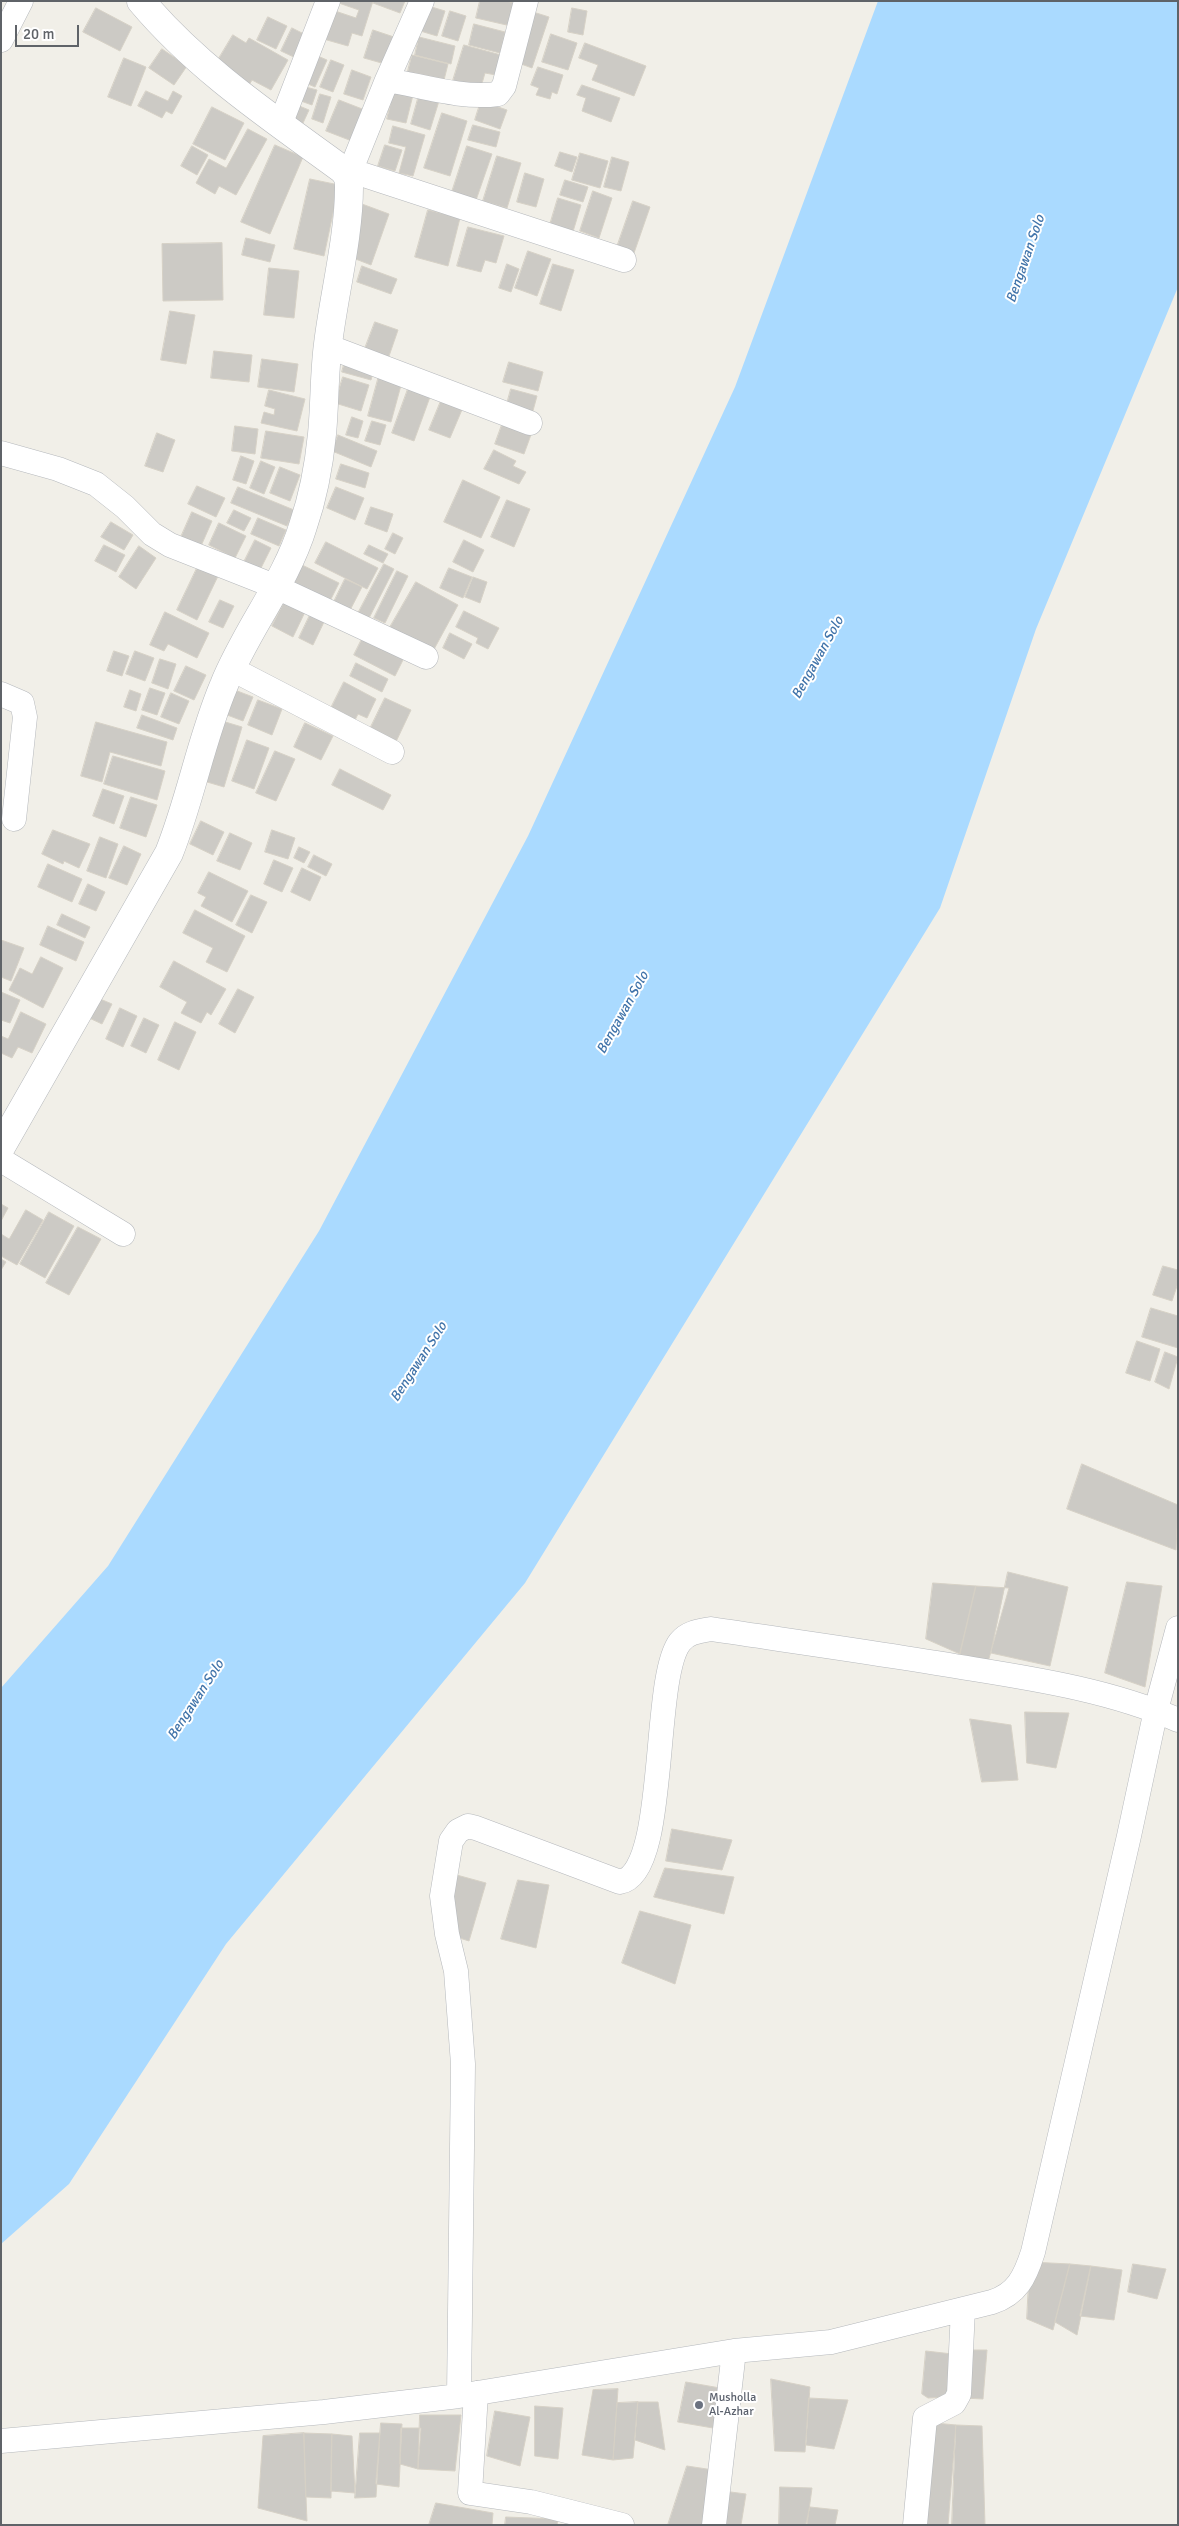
<!DOCTYPE html>
<html>
<head>
<meta charset="utf-8">
<style>
	body { margin:0 }
	#map { position:relative; width:1179px; height:2526px; overflow:hidden; background:#f1efe8; font-family:Signika,sans-serif }
	canvas { display:block }
	.frame { position:absolute; inset:0; border:2px solid #5f6368; pointer-events:none }
	.scale { position:absolute; left:15px; top:25px; width:64px; height:22px; box-sizing:border-box; border:2px solid #5f6368; border-top:0; padding-left:6px; font-size:15px; line-height:18px; white-space:nowrap; color:#5f6368; -webkit-text-stroke:4px #fff; paint-order:stroke }
</style>
</head>
<body>
<div id="map">
<canvas width="1179" height="2526"></canvas>
<div class="frame"></div>
<div class="scale">20 m</div>
</div>
<script>
const ctx = document.querySelector('canvas').getContext('2d');
ctx.lineJoin = 'round';
function fill(path, color) { ctx.fillStyle = color; ctx.fill(path, 'evenodd'); }
function trace(path, color, width, dash) { ctx.strokeStyle = color; ctx.lineWidth = width; ctx.lineCap = dash ? 'butt' : 'round'; ctx.setLineDash(dash || []); ctx.stroke(path); }
function drawText(font, color, halo, rows, align = 'center') {
  ctx.font = font + ' Signika,sans-serif'; ctx.lineWidth = 4; ctx.setLineDash([]); ctx.textBaseline = 'middle'; ctx.strokeStyle = halo; ctx.fillStyle = color; for (const [text, x, y, turn = 0] of rows) {
    ctx.save(); ctx.translate(x, y); ctx.rotate((+turn || 0) * Math.PI / 180); ctx.textAlign = isNaN(turn) ? turn : align; if (halo) ctx.strokeText(text, 0, 0); ctx.fillText(text, 0, 0); ctx.restore();
  }
}
fill(new Path2D(`
	M878,1H1178V287L1036,629L940,908L525,1583L226,1944L69,2184L1,2244V1688L108,1566L319,1231L528,836L735,387Z`), '#aadaff');
const building = new Path2D(`
	M373,1L362,36L352,33L348,46L320,38L329,9L356,18L359,10L333,1Z
	M374,1H405L400,13L373,3Z
	M480,1H506L517,4L511,26L476,18Z
	M425,5L445,11L437,36L417,30Z
	M96,8L132,27L120,51L83,32Z
	M572,8L587,11L583,35L568,32Z
	M450,11L466,16L458,41L442,36Z
	M530,11L549,17L532,68L513,61Z
	M268,17L287,26L276,49L257,40Z
	M474,24L505,32L500,53L469,45Z
	M292,28L310,37L298,59L281,51Z
	M373,30L394,37L385,64L364,58Z
	M551,34L577,43L568,70L542,62Z
	M233,35L246,43L249,38L288,60L271,90L252,80L249,85L215,65Z
	M419,37L455,46L451,64L415,55Z
	M585,43L646,66L634,96L592,80L598,65L579,58Z
	M464,45L501,55L496,75L485,73L479,94L451,87Z
	M162,49L187,66L174,85L149,68Z
	M313,54L327,60L315,87L301,81Z
	M412,55L448,64L442,88L406,79Z
	M124,58L146,67L131,106L108,97Z
	M331,60L344,65L333,92L320,87Z
	M538,67L563,75L557,94L552,92L550,99L536,95L539,88L531,85Z
	M352,70L371,77L363,100L344,94Z
	M582,85L620,98L611,122L582,111L586,98L577,95Z
	M302,86L317,90L312,105L298,100Z
	M394,90L413,95L406,123L387,119Z
	M146,91L168,101L173,91L182,96L172,114L166,111L162,118L138,106Z
	M320,94L331,97L323,123L312,119Z
	M419,95L439,101L430,130L411,124Z
	M339,100L370,112L357,143L326,131Z
	M481,101L507,110L500,129L475,120Z
	M292,103L309,110L303,123L286,116Z
	M212,107L244,123L225,160L193,144Z
	M442,113L467,121L450,176L424,168Z
	M473,125L500,132L496,147L468,140Z
	M393,126L425,135L413,176L399,173L406,147L389,143Z
	M248,129L267,139L236,195L219,186L215,194L196,183L209,159L226,168Z
	M275,145L303,157L270,234L241,222Z
	M385,145L402,150L395,171L378,166Z
	M192,146L208,155L197,175L181,166Z
	M467,146L492,154L474,206L450,198Z
	M560,152L577,157L572,172L555,166Z
	M580,153L608,161L600,188L572,180Z
	M497,156L521,163L507,208L483,201Z
	M612,157L629,162L621,191L604,187Z
	M525,173L544,179L536,207L517,202Z
	M310,179L339,185L324,256L294,249Z
	M565,180L588,187L583,202L560,195Z
	M593,191L612,198L599,238L580,231Z
	M558,198L581,205L572,235L549,228Z
	M633,201L650,207L634,253L617,247Z
	M362,204L389,214L371,265L353,258L359,238L353,237Z
	M428,210L460,218L448,266L415,257Z
	M468,227L504,236L496,263L485,260L481,272L457,266Z
	M246,238L275,245L270,262L242,255Z
	M222,243L223,300L163,301L162,244Z
	M528,251L551,259L537,296L515,288Z
	M507,264L519,269L511,292L499,288Z
	M553,264L574,270L561,311L540,304Z
	M362,266L397,279L391,294L357,282Z
	M269,268L299,271L294,318L264,315Z
	M170,311L195,315L186,364L161,360Z
	M375,322L398,330L388,359L364,351Z
	M214,351L252,355L249,382L211,378Z
	M346,357L375,365L371,380L342,372Z
	M262,359L298,364L294,392L258,387Z
	M509,362L543,372L538,391L503,382Z
	M380,372L403,378L391,422L368,416Z
	M343,377L369,385L361,411L335,403Z
	M408,389L430,397L414,441L392,433Z
	M511,389L537,396L531,418L505,411Z
	M269,390L305,399L297,431L261,423L264,412L274,415L275,409L265,406Z
	M443,396L464,405L450,438L429,430Z
	M352,417L363,421L358,438L346,435Z
	M372,421L386,425L380,445L365,441Z
	M503,422L532,432L524,454L495,444Z
	M235,426L258,429L255,454L232,451Z
	M266,431L304,437L299,464L261,458Z
	M157,433L175,440L163,472L145,466Z
	M338,435L377,451L371,467L332,451Z
	M494,450L516,461L513,466L526,472L519,484L484,469Z
	M241,456L254,461L246,484L233,480Z
	M261,461L275,467L264,494L250,488Z
	M341,464L369,473L365,488L336,479Z
	M280,467L300,475L290,501L270,493Z
	M463,480L500,497L481,538L444,522Z
	M197,486L225,498L216,517L188,504Z
	M238,487L294,510L287,526L231,503Z
	M336,487L364,498L355,520L327,508Z
	M507,500L530,509L514,547L491,537Z
	M371,507L393,514L387,532L365,524Z
	M234,510L251,518L244,531L227,523Z
	M192,512L212,521L201,546L181,537Z
	M258,518L286,530L279,546L251,534Z
	M111,522L133,535L124,550L101,537Z
	M219,523L246,536L235,558L209,545Z
	M393,533L403,538L395,554L385,549Z
	M255,540L271,548L259,572L243,564Z
	M464,540L484,550L473,572L453,562Z
	M326,542L378,568L367,589L315,563Z
	M104,545L125,555L116,572L95,561Z
	M369,545L388,554L383,563L364,554Z
	M139,546L156,558L136,589L119,577Z
	M199,564L219,574L197,620L177,610Z
	M300,564L339,583L327,607L288,588Z
	M384,564L394,569L365,626L354,621Z
	M449,568L472,577L463,598L440,588Z
	M397,571L408,576L385,623L374,618Z
	M473,577L487,582L480,603L465,597Z
	M345,579L362,587L346,618L330,610Z
	M416,582L458,605L432,653L389,629Z
	M220,600L234,606L223,628L209,622Z
	M284,602L305,612L293,637L272,626Z
	M464,611L499,628L488,649L476,643L478,638L456,627Z
	M165,612L209,633L197,658L168,644L164,651L150,645Z
	M310,615L324,622L313,645L299,638Z
	M450,633L472,644L464,659L443,648Z
	M363,637L404,658L395,676L354,655Z
	M114,651L129,656L122,676L107,671Z
	M135,651L154,658L145,681L126,674Z
	M160,659L176,664L168,689L152,683Z
	M356,663L388,679L382,692L350,676Z
	M186,666L206,675L194,700L174,691Z
	M344,682L376,699L367,718L358,714L353,724L329,712Z
	M150,688L165,693L157,715L142,710Z
	M232,689L253,697L243,721L222,713Z
	M130,690L141,694L136,711L124,707Z
	M171,693L189,701L179,724L161,717Z
	M385,698L411,710L394,746L368,733Z
	M258,700L282,709L272,735L248,725Z
	M142,715L177,728L173,740L137,728Z
	M222,721L242,727L224,787L197,779Z
	M96,722L167,742L161,766L110,752L102,782L81,776Z
	M305,723L333,736L321,760L294,747Z
	M247,740L269,748L254,789L232,781Z
	M275,751L295,759L276,801L256,793Z
	M113,756L165,771L157,800L104,784Z
	M340,769L391,795L383,810L332,785Z
	M103,789L124,796L114,824L93,816Z
	M131,797L157,805L146,837L120,828Z
	M201,821L224,832L213,855L190,844Z
	M53,830L90,844L79,868L64,861L63,864L42,854Z
	M272,830L295,838L288,859L265,852Z
	M230,833L252,843L240,870L217,861Z
	M100,837L118,844L106,878L87,871Z
	M124,846L141,854L127,885L109,878Z
	M299,847L310,852L304,863L294,858Z
	M314,855L332,864L326,876L308,867Z
	M274,860L293,868L282,892L264,884Z
	M48,864L82,879L72,902L38,887Z
	M302,868L321,877L310,901L291,892Z
	M209,872L248,891L232,922L201,906L206,897L198,893Z
	M88,884L105,892L96,911L79,904Z
	M251,895L267,902L252,933L236,925Z
	M195,910L245,936L227,972L206,962L213,948L183,933Z
	M62,914L90,927L85,938L57,925Z
	M48,926L84,942L76,961L40,945Z
	M1,940L24,948L11,981L1,977Z
	M41,957L63,968L43,1008L9,990L20,968L32,974Z
	M174,961L226,989L211,1015L207,1012L201,1023L181,1013L187,1002L160,987Z
	M238,989L254,997L235,1033L219,1024Z
	M1,992L20,1000L10,1023L1,1020Z
	M93,996L112,1004L102,1024L85,1016Z
	M120,1008L137,1016L123,1047L106,1039Z
	M21,1012L46,1024L32,1053L18,1047L12,1058L1,1053V1036L8,1039Z
	M144,1018L159,1025L146,1053L131,1046Z
	M175,1022L196,1032L179,1070L158,1060Z
	M1,1204L8,1208L1,1221Z
	M26,1210L43,1220L17,1265L1,1256V1234L9,1239Z
	M49,1212L74,1226L45,1278L20,1264Z
	M78,1227L101,1239L69,1295L46,1283Z
	M1,1259L6,1262L1,1270Z
	M1163,1266L1178,1270V1283L1172,1301L1153,1295Z
	M1151,1308L1178,1316V1348L1142,1337Z
	M1137,1341L1160,1349L1150,1381L1126,1373Z
	M1165,1352L1178,1357L1169,1389L1155,1382Z
	M1082,1464L1178,1505L1176,1550L1067,1509Z
	M1008,1572L1068,1587L1050,1666L991,1653Z
	M1127,1582L1162,1586L1145,1687L1105,1673Z
	M933,1583L976,1586L960,1654L926,1639Z
	M976,1586L1009,1588L988,1662L960,1654Z
	M1025,1712L1069,1713L1056,1768L1027,1763Z
	M970,1719L1011,1725L1018,1780L982,1782Z
	M672,1829L732,1840L722,1870L666,1861Z
	M665,1868L734,1877L724,1914L654,1897Z
	M453,1874L486,1883L469,1941L447,1934Z
	M518,1880L549,1885L536,1948L501,1939Z
	M640,1911L691,1925L675,1984L622,1963Z
	M1030,2262L1070,2264L1053,2330L1027,2319Z
	M1070,2264L1091,2266L1077,2335L1055,2322Z
	M1133,2264L1166,2269L1157,2299L1128,2292Z
	M1091,2266L1122,2270L1114,2320L1080,2316Z
	M965,2350H987L983,2399L963,2398Z
	M926,2351L961,2355L947,2397L928,2398L922,2394Z
	M771,2379L810,2387L805,2452L775,2451Z
	M686,2382L720,2388L713,2428L678,2422Z
	M618,2389L613,2460L582,2455L593,2390Z
	M809,2398L848,2400L834,2449L806,2445Z
	M638,2402L633,2458L613,2460L617,2403Z
	M638,2402H658L665,2450L635,2440Z
	M535,2406L563,2408L558,2459L535,2456Z
	M495,2411L530,2417L520,2466L487,2456Z
	M420,2415H461L455,2471L418,2469Z
	M924,2422L956,2425L948,2525H915Z
	M381,2423L402,2424L399,2487L376,2484Z
	M956,2425L982,2426L985,2525H952Z
	M401,2428H421L418,2469L400,2464Z
	M304,2433L306,2497L307,2521L258,2508L263,2436Z
	M304,2433L332,2434L331,2498L306,2497Z
	M360,2433H380L376,2497L355,2498Z
	M332,2434L352,2436L355,2493L331,2491Z
	M687,2466L720,2471L707,2525H668Z
	M780,2487L812,2488L807,2525H779Z
	M723,2491L746,2494L741,2525H719Z
	M436,2503L493,2513L492,2525H429Z
	M810,2507L838,2510L835,2525H806Z
	M506,2517L558,2519L557,2525H505Z`);
fill(building, '#cccac5');
trace(building, '#d6d1c6', 1);
const minor = new Path2D(`
	M1,40L21,1
	M387,80C423,86 462,99 498,94L504,86L526,1
	M280,125L328,1
	M352,171L624,260
	M348,177L387,80L422,1
	M327,346L530,423
	M1,453L58,469L96,484L125,507L152,534L170,545L274,586L426,657
	M232,669L392,752
	M1,694L22,703L25,717L14,819
	M1,1160L123,1234
	M476,2393L470,2493L531,2502L622,2525
	M459,2396L463,2064L456,1971L447,1934L442,1896L451,1841L458,1831L468,1826L476,1828L620,1882C669,1874 651,1679 680,1642C688,1632 700,1631 711,1629C798,1642 886,1654 973,1669C1042,1680 1114,1692 1178,1720
	M1,2441L324,2412L459,2396L734,2351L831,2342L992,2302C1017,2294 1025,2277 1033,2252L1129,1836L1156,1710L1178,1628
	M714,2525L734,2351
	M915,2525L925,2418L954,2403L959,2394L963,2309`);
const tertiary = new Path2D(`
	M1,1147L169,853C191,798 201,739 224,685C246,630 286,582 303,526C313,497 319,465 322,434C325,404 324,374 328,344C334,294 349,237 349,187C349,179 348,176 343,170C272,118 198,69 141,1`);
trace(minor, '#b5b8bc', 25);
trace(tertiary, '#b5b8bc', 29);
trace(minor, '#fff', 24);
trace(tertiary, '#fff', 28);
for (const [x, y, r, color] of [
	[699,2405,5,"#6b7280"]
]) { const dot = new Path2D(); dot.arc(x, y, r, 0, 2 * Math.PI); ctx.fillStyle = color; ctx.fill(dot); trace(dot, '#fff', 2); }
drawText('12px', '#5b616d', '#fff', [
	["Musholla",709,2398],
	["Al-Azhar",709,2412]
], 'left');
drawText('italic 14px', '#4174aa', '#fff', [
	["Bengawan Solo",1026,259,-71],
	["Bengawan Solo",818,658,-61],
	["Bengawan Solo",623,1013,-61],
	["Bengawan Solo",419,1362,-57],
	["Bengawan Solo",196,1700,-57]
]);
</script>
</body>
</html>
